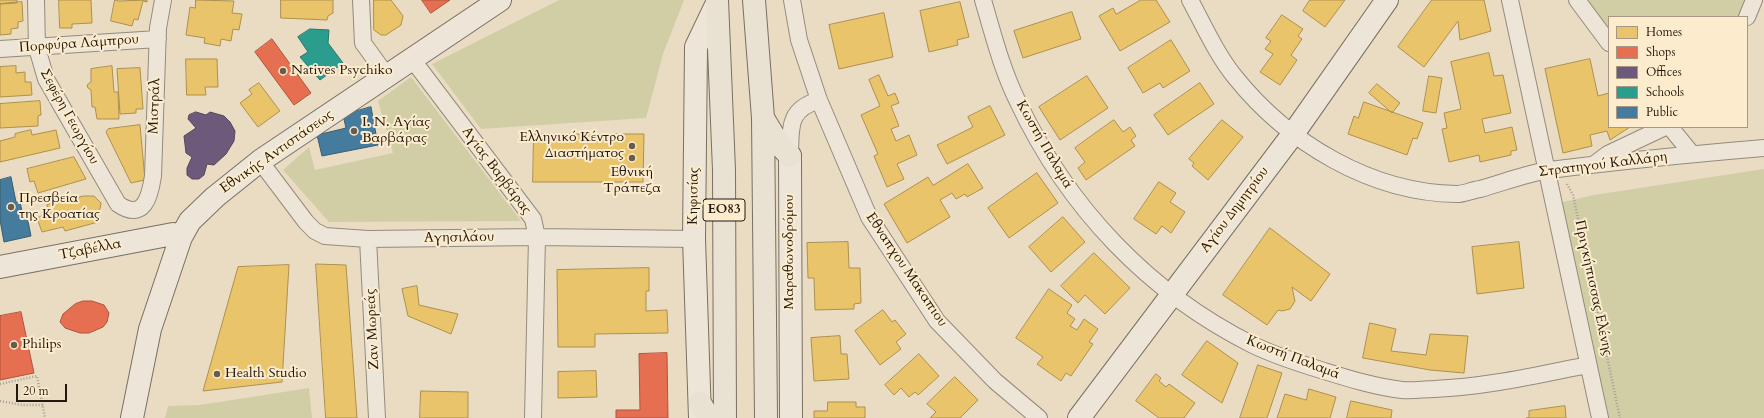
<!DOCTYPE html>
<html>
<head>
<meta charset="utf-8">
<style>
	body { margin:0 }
	#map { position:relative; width:1764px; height:418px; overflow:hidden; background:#eadcc3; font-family:Cardo,serif }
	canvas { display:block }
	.legend { position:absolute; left:1608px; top:16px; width:140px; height:112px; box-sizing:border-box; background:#fceccd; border:1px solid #a59781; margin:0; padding:5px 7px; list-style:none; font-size:12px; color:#22180e }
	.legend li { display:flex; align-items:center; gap:8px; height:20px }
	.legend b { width:20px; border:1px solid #a59781 }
	.scale { position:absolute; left:16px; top:384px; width:51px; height:18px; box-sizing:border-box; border:2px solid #22180e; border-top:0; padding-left:5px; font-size:12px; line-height:14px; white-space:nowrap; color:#22180e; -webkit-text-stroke:3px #fceccd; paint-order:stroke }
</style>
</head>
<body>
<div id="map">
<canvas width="1764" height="418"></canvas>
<ul class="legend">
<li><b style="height:11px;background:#e9c46a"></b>Homes</li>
<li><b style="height:11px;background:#e76f51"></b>Shops</li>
<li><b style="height:11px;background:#6d597a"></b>Offices</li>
<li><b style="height:11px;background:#2a9d8f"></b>Schools</li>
<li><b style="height:11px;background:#457b9d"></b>Public</li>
</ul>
<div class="scale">20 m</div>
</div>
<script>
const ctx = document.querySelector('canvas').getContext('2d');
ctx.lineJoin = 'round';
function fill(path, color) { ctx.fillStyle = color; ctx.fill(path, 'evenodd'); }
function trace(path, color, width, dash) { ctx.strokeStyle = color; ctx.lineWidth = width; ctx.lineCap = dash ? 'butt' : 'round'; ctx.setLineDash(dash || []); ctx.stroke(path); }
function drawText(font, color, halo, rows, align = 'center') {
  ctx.font = font + ' Cardo,serif'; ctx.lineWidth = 4; ctx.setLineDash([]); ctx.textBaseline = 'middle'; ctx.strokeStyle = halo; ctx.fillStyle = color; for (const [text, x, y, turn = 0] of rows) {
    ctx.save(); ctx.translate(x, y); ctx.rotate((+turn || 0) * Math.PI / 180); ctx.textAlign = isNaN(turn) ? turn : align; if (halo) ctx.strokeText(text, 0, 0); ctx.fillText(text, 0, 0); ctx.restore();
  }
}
fill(new Path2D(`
	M559,0H684L663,54L646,118L481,129L432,64Z
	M1588,0H1752L1745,17H1609V32Z
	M411,77L521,221L329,222L283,170L309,147L315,170L393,153L378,101Z
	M1764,169V418H1606L1559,203L1594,195Z
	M309,388L312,418H165L168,406L200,405Z`), '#d1cea6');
const homes = new Path2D(`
	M0,0H17V3L0,4Z
	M59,0H91L92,23L72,24V28H60Z
	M115,0L119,1L147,0V2L143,1L138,20L134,19L132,26L111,21Z
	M196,0L234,1L232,13L242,14L239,30L233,29L231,41L221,39L220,46L204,43L205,38L186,35L190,7L195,8Z
	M281,0H333V13L328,16L327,20L281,18Z
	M374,0H391L403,16L401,25L386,35H381L374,30Z
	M1141,0H1156L1170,22L1120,51L1099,16L1113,8L1116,14Z
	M1310,0H1345L1325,27L1303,11Z
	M1432,0H1484L1491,31L1460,40L1458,21L1424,67L1398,47Z
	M22,2L23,21L18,22V28L11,29V34L0,35V4Z
	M960,2L969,37L957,40L958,45L929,52L920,11Z
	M1072,12L1081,39L1023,58L1014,31Z
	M884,13L893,57L839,69L829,25Z
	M1282,15L1303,29L1298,36L1302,39L1291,55L1297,60L1280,85L1260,72L1273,54L1265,49L1271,41L1266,38Z
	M1171,40L1190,71L1163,88L1160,83L1143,93L1128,68Z
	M1489,53L1494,76L1503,75L1511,113L1482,119L1485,133L1512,127L1517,150L1511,151V155L1480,162L1479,155L1449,162L1442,129L1447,128L1444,113L1461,109L1451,62Z
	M186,59H217L218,87H205L206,95H187Z
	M1590,59L1598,96L1609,93V127H1630L1610,140L1607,131L1590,135L1592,146L1563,153L1545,69Z
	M16,66V73L25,72V82H31L32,95L0,97V67Z
	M112,66L114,92H118L119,119H97L95,107H92L91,90L88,88L87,85L91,82V69Z
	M140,68L143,109H136V113L120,114L117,69Z
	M879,75L888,96L895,93L899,103L891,106L899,126L891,129L896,141L909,135L917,155L897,164L904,179L887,187L874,156L878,154L861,115L880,106L869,80Z
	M1087,76L1108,108L1060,140L1039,107Z
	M1429,76L1442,78L1436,113L1423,111Z
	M259,83L280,111L258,127L240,103L252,94L249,90Z
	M1200,83L1214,104L1168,135L1154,115Z
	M1377,84L1400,103L1392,113L1369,93Z
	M40,101L41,115L38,116V126L0,128V104Z
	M1364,102L1423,123L1417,139L1413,138L1407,155L1348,134L1354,116L1358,118Z
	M990,106L1005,135L947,164L937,145L973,127L968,117Z
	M1114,120L1123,132L1130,127L1136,136L1131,140L1135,146L1086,180L1078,168L1085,162L1075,148Z
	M1222,120L1243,137L1208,180L1192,166L1194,163L1189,159Z
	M140,125L145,180L131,183L106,132L108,129Z
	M31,130L32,135L56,130L60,148L0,162V141L15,137V134Z
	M534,134H644L643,182H533Z
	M74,157L86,179L38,193L34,181L30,182L27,169Z
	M968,164L983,188L967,197L965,194L956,199L952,193L940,200L950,217L907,243L884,204L928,177L933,185Z
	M1037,173L1058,203L1009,238L988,208Z
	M1159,182L1176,193L1170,202L1185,212L1171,233L1162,226L1156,234L1134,219Z
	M84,196H94L101,203L100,209L97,212L98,222L65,231L63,227L42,232L37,218L48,213L47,205Z
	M1063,217L1085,242L1051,272L1029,247Z
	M1270,228L1330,274L1311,301L1292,287L1295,301L1290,309L1282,311L1278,310L1267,325L1223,295Z
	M848,242L849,268H860L861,303L854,304V309L815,310L814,278H808L807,243Z
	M1519,242L1524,288L1477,294L1472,247Z
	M1094,253L1130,288L1105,314L1085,295L1078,303L1061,286Z
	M316,264L346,265L357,418H326Z
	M289,265L282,382L203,391L238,267Z
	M649,268V291H646V311L667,310L668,333L595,334V347H558L557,270Z
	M417,286L419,305L458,314L451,334L408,316L402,289Z
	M1049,289L1072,305L1067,313L1075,319L1070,326L1077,330L1084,319L1098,329L1089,342L1093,344L1071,376L1066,373L1061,381L1037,364L1043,357L1016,338Z
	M883,310L892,322L895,320L906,334L896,342L901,349L880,365L855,331Z
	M1370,323L1396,329L1391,351L1426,355L1430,334L1468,336L1464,373L1430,370L1363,358Z
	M840,336L841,354H847L849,379L814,381L811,338Z
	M1207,341L1238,363L1222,403L1182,375Z
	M919,354L939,376L918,395L915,392L909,397L901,388L894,395L885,385Z
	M1258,365L1282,373L1267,418H1240Z
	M596,371L597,397L558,398V372Z
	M1156,374L1161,378L1159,381L1166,387L1169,384L1195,403L1184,418H1159L1136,401Z
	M955,377L978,400L960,418H930L936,412L927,404Z
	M1309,389L1336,397L1330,418H1277L1285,394L1306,400Z
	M421,391L468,392V418H420Z
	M1351,401L1392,410L1391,418H1347Z
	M828,402H856V407H865V418H814V411H827Z
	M1565,406L1566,418H1526H1529V411Z`);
fill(homes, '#e9c46a');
trace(homes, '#ad904e', 1);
const shops = new Path2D(`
	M422,0H450L431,13Z
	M272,39L311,93L294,105L255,52Z
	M83,301H92L104,305L109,313L107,322L103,327L89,333H80L65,328L60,322L63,314L75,304Z
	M21,312L34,373L0,380V316Z
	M667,353L668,418H616V410H640L639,354Z`);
fill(shops, '#e76f51');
trace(shops, '#ac553d', 1);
const offices = new Path2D(`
	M196,112L206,115L210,112L224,116L230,122L235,131L234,141L226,154L214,165L207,164L204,175L199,179H192L187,175V168L192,157L186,153L184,136L196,128L188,119L189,115Z`);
fill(offices, '#6d597a');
trace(offices, '#56465a', 1);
const schools = new Path2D(`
	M310,29L329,30L328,43L343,63L320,80L300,57L308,52L298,37Z`);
fill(schools, '#2a9d8f');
trace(schools, '#287568', 1);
const public = new Path2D(`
	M371,107L378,145L322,156L317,135L346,128L343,115Z
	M11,177L16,202H20L22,211H26L31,236L4,242L0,220V180Z`);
fill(public, '#457b9d');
trace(public, '#3a5d72', 1);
const street = new Path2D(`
	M36,0L37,48L46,79L118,204C144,222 150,196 153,176L158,28L163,0
	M361,0L363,43L387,76
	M792,0L799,40L819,100L869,217L937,321L995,381L1039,418
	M983,0C993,34 1002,70 1018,102C1068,208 1149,293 1253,345C1274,355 1298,363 1321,370C1347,378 1375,387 1402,390C1413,391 1424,389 1434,389C1487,387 1537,375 1588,365
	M1190,0C1204,26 1217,55 1235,77C1288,143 1371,193 1457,194C1464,194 1472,190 1480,189C1502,183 1527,173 1550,170C1621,161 1693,154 1764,148
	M1510,0L1600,418
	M1577,0L1609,43
	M1747,17L1754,0
	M0,49L158,39
	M412,59L533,219L537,237L533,418
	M1670,127L1692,154
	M790,156C791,128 787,110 819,100
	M260,161L306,222L315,231L325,236L368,239L537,237L694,239
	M1596,163L1608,154L1665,127
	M368,239L377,418`);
const secondary = new Path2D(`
	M790,156L791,418
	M0,267L173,234L181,237
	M132,418L150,329L181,237L190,221L215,197L260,161L500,0
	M700,418L694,239L696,47L717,3
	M1079,418L1293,134L1387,0`);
const primary = new Path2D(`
	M717,0L724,170L725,418
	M754,0L763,118L766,418
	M763,118L778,143L790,156
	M700,403L709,418`);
trace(street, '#948b7c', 18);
trace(secondary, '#787063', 24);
trace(primary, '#787063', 24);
trace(new Path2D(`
	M1567,184L1573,195L1620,418
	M0,384L37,376L45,418
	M0,401L22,405H43`), '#a59f95', 2.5, [1, 2]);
trace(street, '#ede5d8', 16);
trace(secondary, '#ede5d8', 22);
trace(primary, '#e9e1d2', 22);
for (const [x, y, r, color] of [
	[283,71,4,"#685d4d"],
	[354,131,4,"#685d4d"],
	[632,146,4,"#685d4d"],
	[632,158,4,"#685d4d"],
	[11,207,4,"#685d4d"],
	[14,345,4,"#685d4d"],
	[217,374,4,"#685d4d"]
]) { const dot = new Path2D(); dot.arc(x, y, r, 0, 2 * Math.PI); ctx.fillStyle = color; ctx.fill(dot); trace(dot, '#fceccd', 1.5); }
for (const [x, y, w] of [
	[724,210,42]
]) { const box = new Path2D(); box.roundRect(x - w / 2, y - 11, w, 22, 3); ctx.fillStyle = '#fceccd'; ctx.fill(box); trace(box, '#22180e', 1); }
drawText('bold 13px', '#22180e', null, [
	["ΕΟ83",724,210]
]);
drawText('14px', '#22180e', '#fceccd', [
	["Πορφύρα Λάμπρου",79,44,-4],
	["Μιστράλ",155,106,-88],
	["Σεφέρη Γεωργίου",69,117,61],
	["Κωστή Παλαμά",1044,145,60],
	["Εθνικής Αντιστάσεως",277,152,-35],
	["Στρατηγού Καλλάρη",1603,165,-7],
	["Αγίας Βαρβάρας",496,171,53],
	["Κηφισίας",694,196,-89],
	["Αγίου Δημητρίου",1235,210,-53],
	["Αγησιλάου",459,238,-1],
	["Τζαβέλλα",90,250,-11],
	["Μαραθωνοδρόμου",790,252,-90],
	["Εθναπχου Μακαπιου",906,270,56],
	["Πριγκήπισσας Ελένης",1593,288,78],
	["Ζαν Μωρεάς",373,329,-93],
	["Κωστή Παλαμά",1293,358,21]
]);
drawText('14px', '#22180e', '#fceccd', [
	["Natives Psychiko",291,71],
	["Ι. Ν. Αγίας",362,123],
	["Βαρβάρας",362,139],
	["Ελληνικό Κέντρο",624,138,"right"],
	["Διαστήματος",624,154,"right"],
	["Εθνική",632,173,"center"],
	["Τράπεζα",632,189,"center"],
	["Πρεσβεία",19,199],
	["της Κροατίας",19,215],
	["Philips",22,345],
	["Health Studio",225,374]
], 'left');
</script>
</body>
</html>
